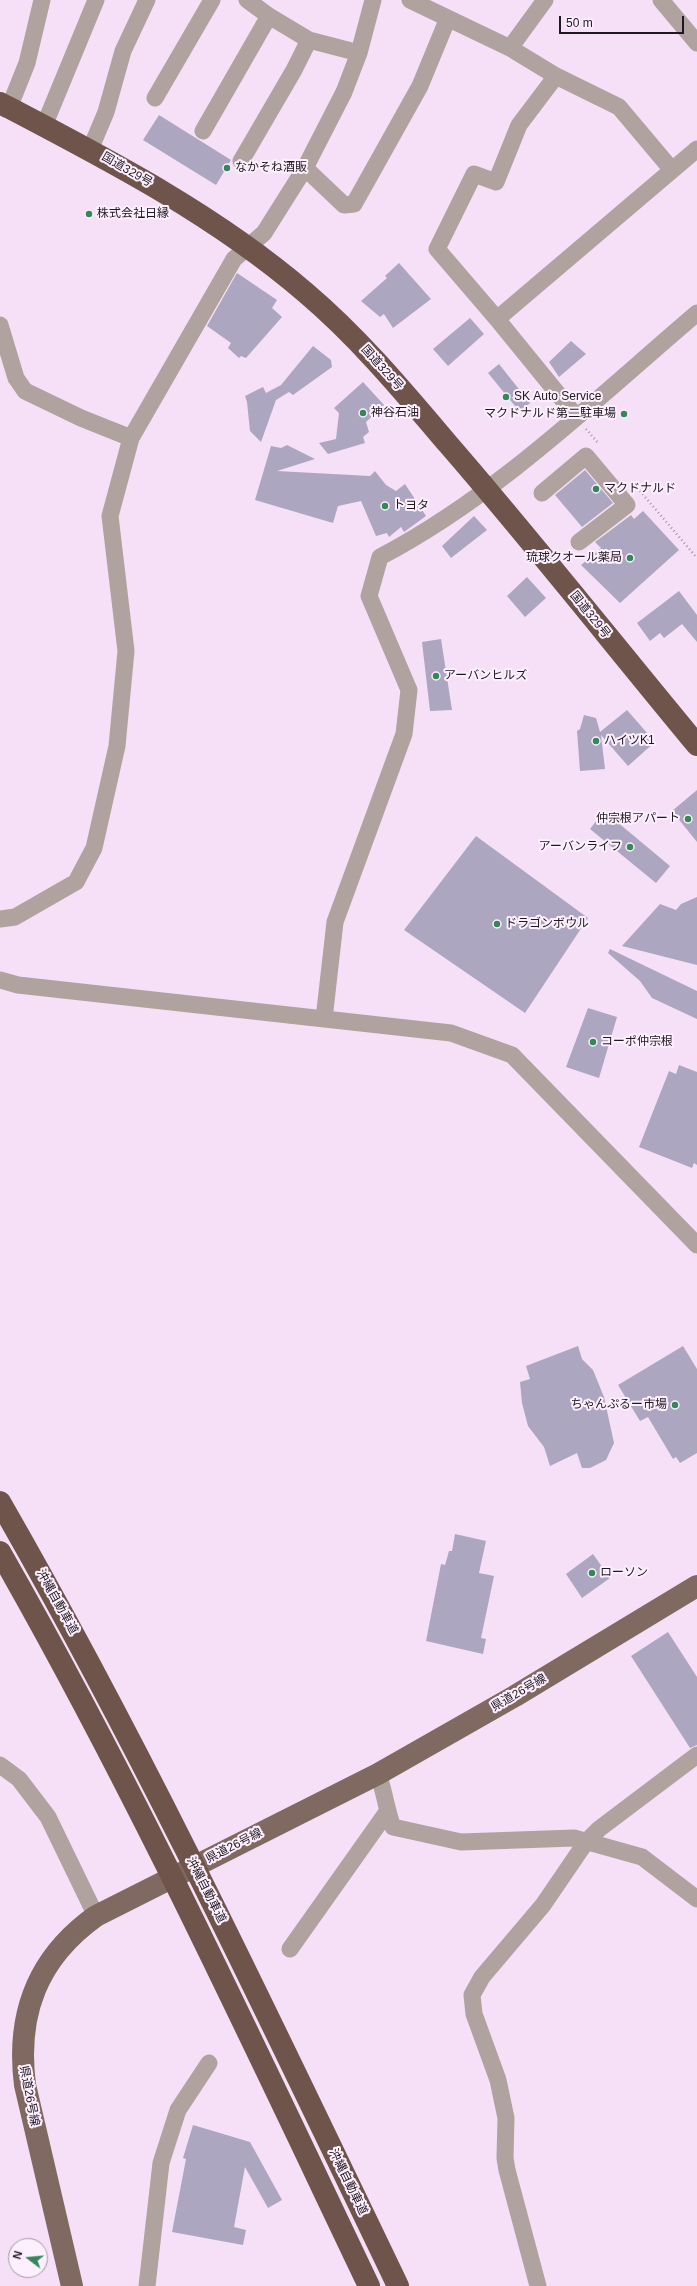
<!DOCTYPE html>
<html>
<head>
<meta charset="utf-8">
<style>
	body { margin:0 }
	#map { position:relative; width:697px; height:2286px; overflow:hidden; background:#f5e0f7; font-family:Helvetica,sans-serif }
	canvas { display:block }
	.north { position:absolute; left:8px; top:2238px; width:40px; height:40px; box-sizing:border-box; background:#fdf0fe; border:1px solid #a49aa5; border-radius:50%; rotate:286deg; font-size:11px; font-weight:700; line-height:16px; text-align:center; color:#1f1820 }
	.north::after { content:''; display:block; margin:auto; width:14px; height:18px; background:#358759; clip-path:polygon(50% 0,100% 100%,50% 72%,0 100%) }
	.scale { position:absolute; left:559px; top:16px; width:125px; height:18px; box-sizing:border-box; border:2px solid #1f1820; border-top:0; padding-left:5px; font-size:12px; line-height:14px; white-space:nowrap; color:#1f1820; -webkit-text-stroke:3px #fdf0fe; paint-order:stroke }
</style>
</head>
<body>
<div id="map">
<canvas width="697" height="2286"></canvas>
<div class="north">N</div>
<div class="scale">50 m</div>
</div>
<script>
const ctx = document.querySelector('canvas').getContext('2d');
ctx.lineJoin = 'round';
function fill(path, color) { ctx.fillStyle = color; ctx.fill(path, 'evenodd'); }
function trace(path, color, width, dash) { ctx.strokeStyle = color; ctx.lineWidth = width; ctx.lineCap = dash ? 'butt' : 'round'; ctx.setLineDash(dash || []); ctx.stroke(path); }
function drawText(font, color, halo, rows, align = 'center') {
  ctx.font = font + ' Helvetica,"Noto Sans JP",sans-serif'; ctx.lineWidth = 4; ctx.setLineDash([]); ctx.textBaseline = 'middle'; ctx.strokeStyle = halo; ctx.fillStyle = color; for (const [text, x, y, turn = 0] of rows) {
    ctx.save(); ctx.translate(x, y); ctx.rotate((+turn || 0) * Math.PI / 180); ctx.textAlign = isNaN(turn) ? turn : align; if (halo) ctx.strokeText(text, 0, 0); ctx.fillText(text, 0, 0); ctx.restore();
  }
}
fill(new Path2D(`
	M159,115L231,160L216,185L143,140Z
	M399,263L431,299L393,328L384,314L380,317L361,301L387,278L385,276Z
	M237,273L277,300L272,308L282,317L246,358L241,356L239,358L228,348L231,343L207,326Z
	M470,318L484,334L448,366L433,349Z
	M571,341L586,354L559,377L549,362Z
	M313,346L331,360L332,367L293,395L289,392L276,400L261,442L250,431L247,402L245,396L263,387L266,393L281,385Z
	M499,364L530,403L520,412L488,373Z
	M363,382L384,405L366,422L369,432L363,437L365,443L328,454L319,443L336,439L339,413L334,408Z
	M287,445L315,459L277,471L370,476L375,471L386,485L396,491L405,484L426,516L404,532L401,527L389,537L387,533L376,536L361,501L338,506L333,523L255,500L271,446L281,448Z
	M585,470L613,503L582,527L555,495Z
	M643,511L679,550L620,603L581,565L601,548L595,542L631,515L634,519Z
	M474,516L487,530L451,558L442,546Z
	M527,577L546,598L525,617L507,596Z
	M679,591L697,615V642L682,624L664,638L660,633L650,641L637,623Z
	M441,639L452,710L430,711L422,642Z
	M627,710L655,742L628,766L601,735L605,769L580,771L577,731L580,729L584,715L596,718L600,732Z
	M697,790V842L672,811Z
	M604,811L670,866L656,883L590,829Z
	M476,836L588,918L525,1013L404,930Z
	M697,897V965L622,946L660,904L676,910L681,904Z
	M610,949L697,991V1019L652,998L640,981L608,953Z
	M588,1008L617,1017L599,1078L566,1067Z
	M679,1065L697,1072V1165L694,1163L692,1168L639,1147L669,1071L676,1074Z
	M578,1346L582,1359L593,1370L604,1397L614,1443L606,1460L590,1468H582L577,1453L550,1466L544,1447L528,1426L522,1403L520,1382L530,1379L526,1366Z
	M683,1346L697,1369V1453L680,1463L676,1457L673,1459L648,1417L640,1421L618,1385Z
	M455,1534L486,1541L479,1573L494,1576L481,1638L486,1639L483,1654L426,1641L441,1564L445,1565L449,1551H452Z
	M593,1554L610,1578L582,1598L566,1574Z
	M668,1632L697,1677V1745L690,1748L631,1656Z
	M193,2125L250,2142L282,2200L268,2208L245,2167L234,2227L246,2230L243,2245L172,2232L186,2159L183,2158Z`), '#ada6c1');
trace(new Path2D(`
	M586,429L599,444
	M640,491L697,558`), '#a393a5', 2.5, [1, 3]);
trace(new Path2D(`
	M247,0L269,16L309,40L359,53
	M410,0L510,48L556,76L619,107L672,170
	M661,0L697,43
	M510,48L545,0
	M556,76L519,125L496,182L474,174L437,249L497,319L576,416
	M155,98L212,0
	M9,108L27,63L42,0
	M44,126L96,0
	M203,131L269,16
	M90,150L106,112L123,51L147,0
	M241,161L294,70L309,40
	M305,168L344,205L354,204L420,86L448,18
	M497,319L697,149
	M0,325L16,378L25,391L81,418L131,438L234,259L264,233L305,168L344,92L359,53L373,0
	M542,493L586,456L627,505L579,542
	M0,919L15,917L76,882L94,848L117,746L126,651L110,516L131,438
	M0,980L18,985L451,1033L512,1055L697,1245
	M324,1019L335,922L404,734L409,690L369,596L380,557C498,495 596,399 697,313
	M0,1765L19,1779L48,1817L96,1916
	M378,1774C385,1793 386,1809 393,1827L461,1842L574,1838L642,1857L697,1899
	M290,1949L387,1812
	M147,2286L161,2163L178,2110L209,2063
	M538,2286L507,2170L505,2158L506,2118L498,2080L474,2014L472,1995L482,1977L543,1905L586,1842L599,1829L697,1755`), '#b0a29e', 17);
trace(new Path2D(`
	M72,2286L25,2085C16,2014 37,1958 96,1916L378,1774L515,1696L697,1586`), '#806961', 22);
trace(new Path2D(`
	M0,103C107,159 214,214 306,293C359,338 403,391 448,444C533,542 614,645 697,745
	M0,1502C146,1756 271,2022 398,2286
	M0,1552C136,1790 251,2039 369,2286`), '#6f544b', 22);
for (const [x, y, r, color] of [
	[227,168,4,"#358759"],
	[89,214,4,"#358759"],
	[506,397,4,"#358759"],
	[363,413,4,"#358759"],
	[624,414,4,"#358759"],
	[596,489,4,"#358759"],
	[385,506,4,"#358759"],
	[630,558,4,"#358759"],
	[436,676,4,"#358759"],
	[596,741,4,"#358759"],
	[688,819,4,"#358759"],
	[630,847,4,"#358759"],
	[497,924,4,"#358759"],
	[593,1042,4,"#358759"],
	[675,1405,4,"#358759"],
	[592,1573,4,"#358759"]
]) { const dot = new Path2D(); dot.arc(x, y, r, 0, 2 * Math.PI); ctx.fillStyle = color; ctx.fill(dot); trace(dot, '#fdf0fe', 1.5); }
drawText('12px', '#1f1820', '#fdf0fe', [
	["なかそね酒販",235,168],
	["株式会社日縁",97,214],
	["SK Auto Service",514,397],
	["神谷石油",371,413],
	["マクドナルド第二駐車場",616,414,"right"],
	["マクドナルド",604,489],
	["トヨタ",393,506],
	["琉球クオール薬局",622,558,"right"],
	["アーバンヒルズ",444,676],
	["ハイツK1",604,741],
	["仲宗根アパート",680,819,"right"],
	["アーバンライフ",622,847,"right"],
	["ドラゴンボウル",505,924],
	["コーポ仲宗根",601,1042],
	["ちゃんぷるー市場",667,1405,"right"],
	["ローソン",600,1573]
], 'left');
drawText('12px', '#1f1820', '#fdf0fe', [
	["国道329号",127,170,30],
	["国道329号",382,368,48],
	["国道329号",590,615,51],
	["沖縄自動車道",57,1602,61],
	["県道26号線",519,1693,-30],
	["県道26号線",234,1846,-27],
	["沖縄自動車道",206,1890,63],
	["県道26号線",29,2096,79],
	["沖縄自動車道",348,2182,64]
]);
</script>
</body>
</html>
